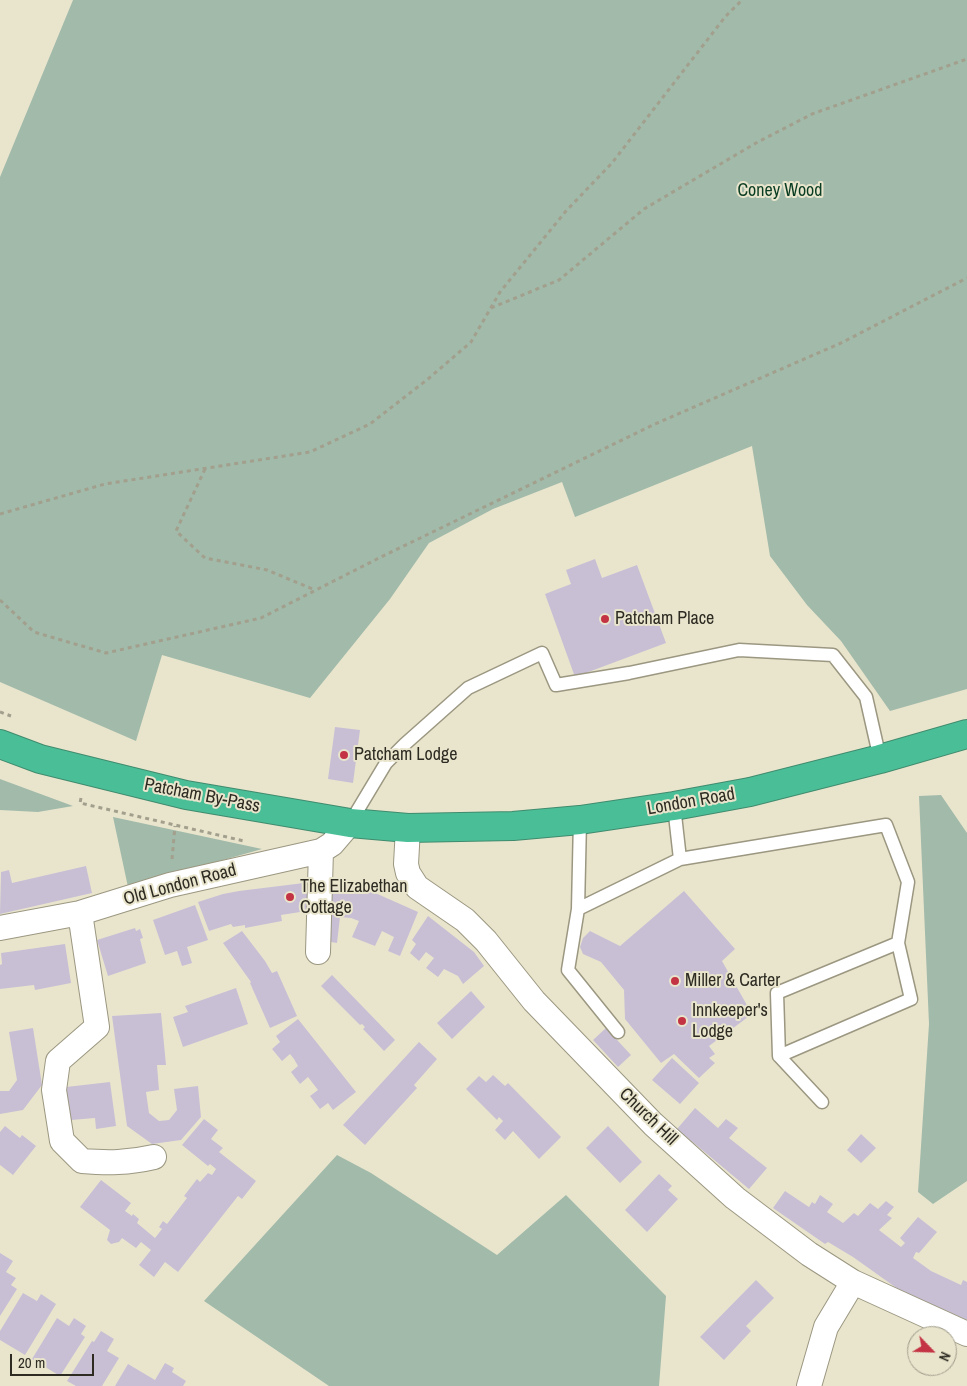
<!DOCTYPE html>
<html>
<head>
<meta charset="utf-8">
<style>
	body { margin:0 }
	#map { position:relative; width:967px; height:1386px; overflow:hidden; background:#e9e5cd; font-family:"Archivo Narrow",sans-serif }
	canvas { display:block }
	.north { position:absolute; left:907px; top:1326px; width:50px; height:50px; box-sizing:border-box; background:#e9e5cd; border:1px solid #9e9b89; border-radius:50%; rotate:114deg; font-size:14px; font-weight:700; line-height:20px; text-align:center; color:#2d2b22 }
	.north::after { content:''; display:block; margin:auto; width:18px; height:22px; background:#c33343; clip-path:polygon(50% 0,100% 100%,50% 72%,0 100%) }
	.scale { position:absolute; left:10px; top:1354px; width:84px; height:22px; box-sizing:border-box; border:2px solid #2d2b22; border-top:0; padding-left:6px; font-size:15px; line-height:18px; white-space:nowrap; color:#2d2b22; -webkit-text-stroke:4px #e9e5cd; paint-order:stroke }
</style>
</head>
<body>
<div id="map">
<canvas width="967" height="1386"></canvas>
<div class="north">N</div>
<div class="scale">20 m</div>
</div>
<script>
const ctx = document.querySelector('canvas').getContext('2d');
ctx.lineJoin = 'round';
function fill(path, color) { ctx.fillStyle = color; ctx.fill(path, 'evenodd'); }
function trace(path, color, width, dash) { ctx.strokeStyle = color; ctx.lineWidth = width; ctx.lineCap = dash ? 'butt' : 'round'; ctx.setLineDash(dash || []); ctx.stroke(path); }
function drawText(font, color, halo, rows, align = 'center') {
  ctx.font = font + ' "Archivo Narrow",sans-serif'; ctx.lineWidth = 4; ctx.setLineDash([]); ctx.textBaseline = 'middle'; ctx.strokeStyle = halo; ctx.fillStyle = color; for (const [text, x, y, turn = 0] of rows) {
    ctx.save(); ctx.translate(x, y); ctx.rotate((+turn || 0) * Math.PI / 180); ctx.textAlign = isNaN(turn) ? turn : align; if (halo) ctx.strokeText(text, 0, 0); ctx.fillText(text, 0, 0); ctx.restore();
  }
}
fill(new Path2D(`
	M73,0H967V689L890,711L841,641L807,605L770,556L752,446L575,517L562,482L493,509L429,543L390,599L310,698L162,655L136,741L0,682V177Z
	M0,779L73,806L38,812L0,810Z
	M941,795L967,833V1181L933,1204L918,1192L929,1024L919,796Z
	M113,817L262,849L128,887Z
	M337,1155L371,1173L497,1255L566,1195L666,1296L659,1386H329L204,1301Z`), '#a2baaa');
fill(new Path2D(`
	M595,559L602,578L637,565L666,643L575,677L545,594L571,584L566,570Z
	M335,727L360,730L353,783L328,779Z
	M86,866L92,893L0,914L1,872L9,870L12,883Z
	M312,882L313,910L281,915L282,921L245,928V925L233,927L231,924L209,931L198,902L223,894L239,891Z
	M325,884L364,888L418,912L400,956L388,951L394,937L382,931L375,946L352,937L359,921L351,918L340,917L337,943L319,940Z
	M684,891L735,949L722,961L752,1014L709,1046L715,1054L709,1058L715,1063L699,1078L674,1054L661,1063L625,1019L624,990L601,962L583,954L580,947L583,938L590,931L620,946Z
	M195,905L208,940L187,947L192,963L182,966L177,951L165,955L153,920Z
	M428,916L474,952L484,966L463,984L458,976L444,969L438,977L426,968L434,958L426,952L419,961L410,953L416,944L412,940Z
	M135,928L136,931L140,929L143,938L140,939L146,963L108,976L97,940Z
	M242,931L265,961L272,973L277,971L297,1016L270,1028L250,983L251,982L223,943Z
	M65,944L71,983L35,990L34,985L0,989V965L2,964L1,953Z
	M332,975L395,1040L384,1051L363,1029L365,1027L362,1024L360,1025L321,986Z
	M236,988L248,1024L183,1047L173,1017L188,1012L185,1006Z
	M471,991L485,1007L452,1039L437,1023Z
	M161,1013L166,1065H157L159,1090L146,1092L149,1113L159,1121L169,1120L177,1110L174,1089L198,1086L201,1117L181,1140L152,1144L127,1126L112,1016Z
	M298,1019L356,1092L333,1110L328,1103L320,1109L310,1096L318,1090L308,1077L300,1084L291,1072L298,1066L294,1059L290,1054L282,1061L272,1049L280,1042L276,1036Z
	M33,1028L42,1085L23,1110L0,1114V1091H9L17,1080L9,1032Z
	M606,1028L631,1055L618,1067L593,1040Z
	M419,1042L437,1059L414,1085L417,1088L365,1145L343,1125Z
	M672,1058L699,1083L680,1104L652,1080Z
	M493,1075L505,1086L508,1083L561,1137L539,1159L513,1131L505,1140L495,1130L503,1121L499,1117L497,1120L466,1089L479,1076L486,1082Z
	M110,1082L116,1126L96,1129L95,1118L71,1120L66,1087Z
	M695,1108L718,1128L726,1119L738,1128L729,1138L767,1168L749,1189L677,1129Z
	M204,1119L218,1130L211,1139L223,1148L219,1152L256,1181L242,1199L238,1196L178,1272L165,1262L154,1277L139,1265L151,1250L141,1242L136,1248L122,1238L119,1242L111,1244L107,1240L110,1230L80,1207L101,1180L131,1203L125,1211L132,1216L133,1214L139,1219L137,1223L155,1238L162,1229L159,1227L163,1221L167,1224L187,1198L184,1196L197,1179L200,1182L208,1173L212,1175L216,1169L210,1164L208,1166L182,1145Z
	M5,1126L20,1138L22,1135L36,1146L13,1175L0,1165V1132Z
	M608,1126L642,1162L620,1183L586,1148Z
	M861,1134L876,1148L861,1163L847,1150Z
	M659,1174L672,1186L668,1190L678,1199L647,1232L625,1210Z
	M785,1191L809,1207L812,1202L815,1204L820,1195L833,1204L827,1212L843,1223L854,1213L858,1216L870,1203L878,1209L886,1201L894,1207L887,1215L892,1218L879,1230L901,1247L905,1243L900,1238L918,1217L937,1232L919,1253L916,1252L913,1258L931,1271L961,1285L963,1280L967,1282V1320L913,1296L912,1299L853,1257L828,1242L825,1244L773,1208Z
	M0,1253L13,1261L6,1272L16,1278L11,1285L17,1289L0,1316Z
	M756,1280L774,1298L746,1326L751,1331L724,1360L700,1337Z
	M23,1293L37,1301L41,1294L56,1304L25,1355L0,1340V1331Z
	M57,1318L69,1326L74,1318L86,1326L81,1334L85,1337L60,1376L32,1359Z
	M101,1331L114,1339L107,1351L119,1358L102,1386H76L67,1381L92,1341L94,1342Z
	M165,1363L174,1368L172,1372L186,1381L183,1386H115L128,1364L155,1380Z`), '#c8bfd5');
const lane = new Path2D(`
	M674,806L680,859L886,825L908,882L898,943L777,993L779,1056L911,999L898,943
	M580,820L578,909L568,970L618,1032
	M350,823L386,763L405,744L468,688L542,653L556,685L629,673L739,650L833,655L866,697L880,759
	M578,909L680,859
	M779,1056L822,1102`);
const street = new Path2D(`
	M408,828L406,864L408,873L417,887L465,920L486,941L534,1001L653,1124L735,1198L809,1254L853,1282L967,1334
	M80,913L97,1027L58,1061L54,1090L62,1141L82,1161C108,1163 128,1163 154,1157
	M0,928L80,913L170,885L321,851L332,844L350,823
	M318,952L321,851
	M809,1386L826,1327L853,1282`);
const highway = new Path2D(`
	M0,744L40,759L186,795L350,823L408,828L513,826L580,820L674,806L750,792L880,759L967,734`);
trace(lane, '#9b9781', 15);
trace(street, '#9b9781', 26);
trace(highway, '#408b6e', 30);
trace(new Path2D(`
	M491,308L559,280L644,209L756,143L812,114L967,59
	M205,469L176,531L205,558L267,570L315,590
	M0,514L105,484L310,452L370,424L428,379L471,342L500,292L566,211L612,163L725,17L742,0
	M0,600L34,632L106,653L261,618L377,559L655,424L841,343L967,278
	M0,712L11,716
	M81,798L80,803L244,841
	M172,859L175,826`), '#a29f8d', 3, [4, 4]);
trace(lane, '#fff', 12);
trace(street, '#fff', 24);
trace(highway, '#4abf97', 28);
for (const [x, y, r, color] of [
	[605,619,5,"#c33343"],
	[344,755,5,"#c33343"],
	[290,897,5,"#c33343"],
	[675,981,5,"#c33343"],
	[682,1021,5,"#c33343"]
]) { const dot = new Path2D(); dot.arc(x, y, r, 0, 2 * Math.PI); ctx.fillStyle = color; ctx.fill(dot); trace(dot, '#e9e5cd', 2); }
drawText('18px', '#093d22', '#e9e5cd', [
	["Coney Wood",780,191]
]);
drawText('18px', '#2d2b22', '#e9e5cd', [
	["Patcham Place",615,619],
	["Patcham Lodge",354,755],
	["The Elizabethan",300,887],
	["Cottage",300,908],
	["Miller & Carter",685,981],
	["Innkeeper's",692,1011],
	["Lodge",692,1032]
], 'left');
drawText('18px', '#2d2b22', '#e9e5cd', [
	["Patcham By-Pass",202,796,11],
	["London Road",691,802,-10],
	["Old London Road",180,885,-15],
	["Church Hill",648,1117,44]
]);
</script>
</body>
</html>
